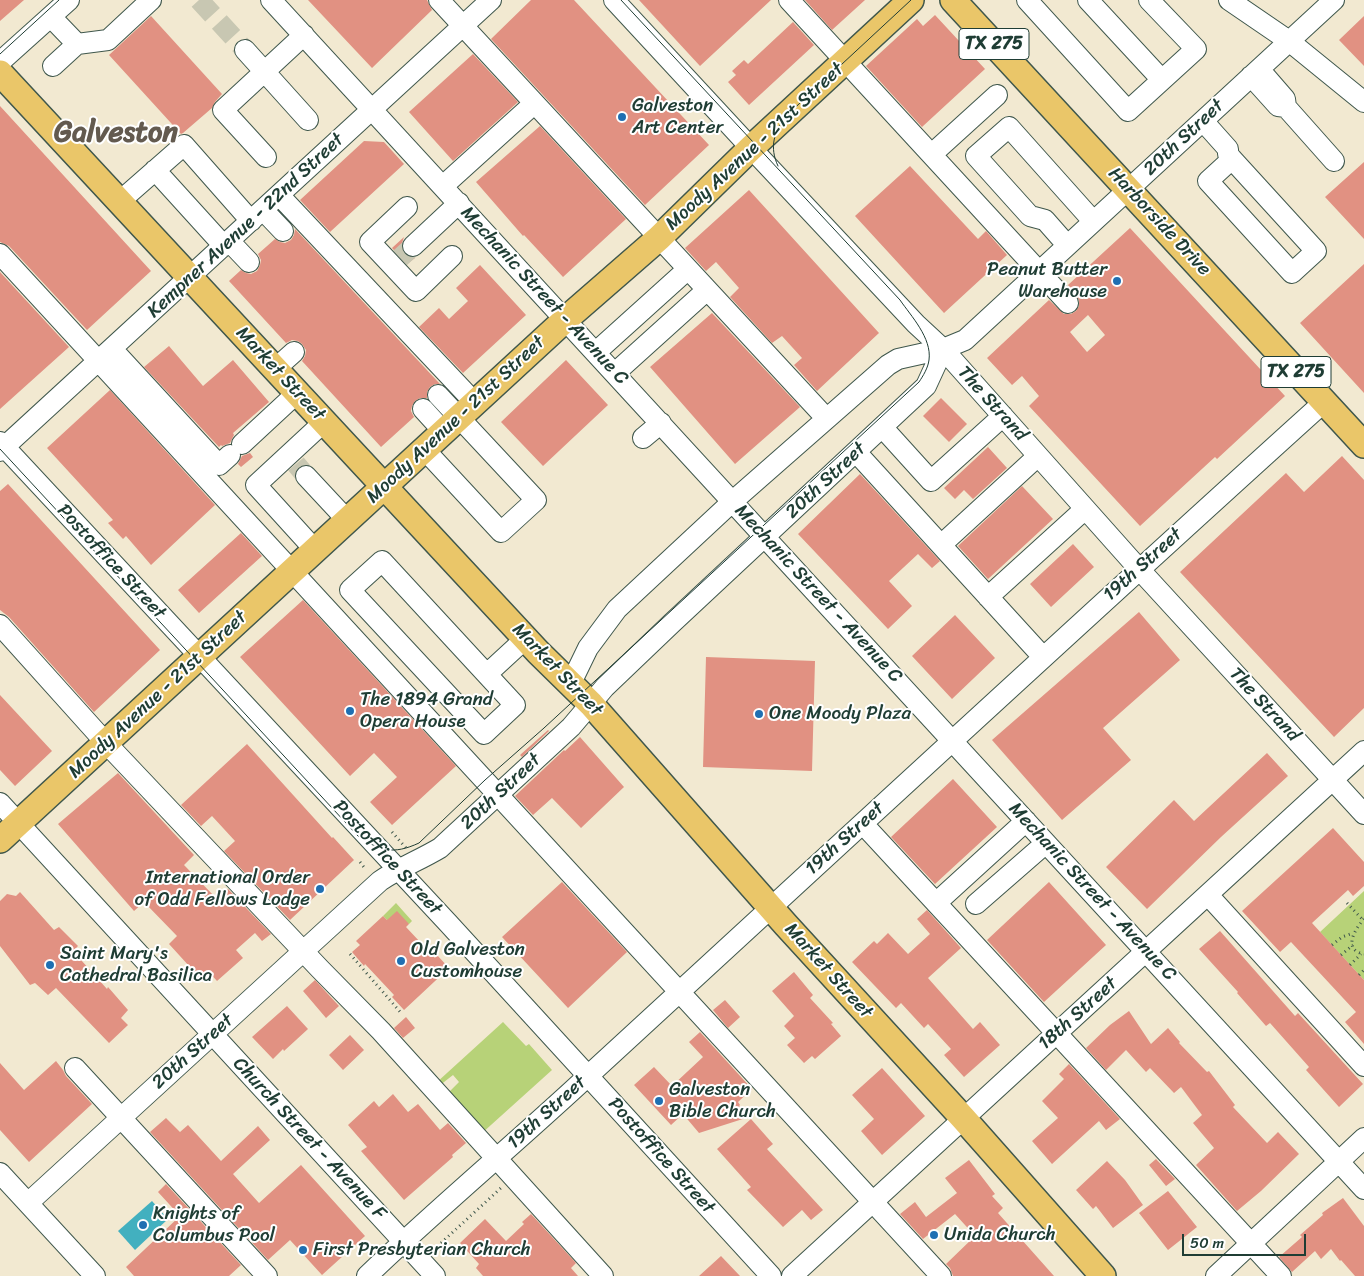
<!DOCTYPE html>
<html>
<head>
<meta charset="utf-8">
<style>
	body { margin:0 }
	#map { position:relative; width:1364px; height:1276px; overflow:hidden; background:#f2e9d1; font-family:Sriracha,sans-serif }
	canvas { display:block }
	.scale { position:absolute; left:1182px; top:1234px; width:124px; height:22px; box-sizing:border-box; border:2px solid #1f3d34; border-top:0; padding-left:6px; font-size:15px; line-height:18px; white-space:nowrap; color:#1f3d34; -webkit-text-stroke:4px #fff; paint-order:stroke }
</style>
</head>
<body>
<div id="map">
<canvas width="1364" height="1276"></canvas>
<div class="scale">50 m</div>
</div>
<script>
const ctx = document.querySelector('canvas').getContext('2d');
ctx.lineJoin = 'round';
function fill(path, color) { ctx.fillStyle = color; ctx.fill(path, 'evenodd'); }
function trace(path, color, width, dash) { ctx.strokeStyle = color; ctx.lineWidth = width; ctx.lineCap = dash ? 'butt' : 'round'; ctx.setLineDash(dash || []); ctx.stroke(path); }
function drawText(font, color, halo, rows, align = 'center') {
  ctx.font = font + ' Sriracha,sans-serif'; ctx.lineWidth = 4; ctx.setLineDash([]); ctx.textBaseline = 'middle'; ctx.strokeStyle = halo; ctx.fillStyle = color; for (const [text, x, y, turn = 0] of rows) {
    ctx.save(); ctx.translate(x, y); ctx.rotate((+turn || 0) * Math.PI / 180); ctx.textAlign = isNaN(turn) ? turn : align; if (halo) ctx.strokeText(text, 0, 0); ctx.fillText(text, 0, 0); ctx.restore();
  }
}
fill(new Path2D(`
	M1364,891V980L1320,932Z
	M396,903L412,921L409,924L387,920L383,916Z
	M503,1022L526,1046L529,1044L552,1070L481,1134L446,1095L459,1082L453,1075L439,1086L436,1083Z`), '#b7d278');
fill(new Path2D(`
	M152,1201L168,1219L135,1250L118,1231Z`), '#42b0bf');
fill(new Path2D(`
	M0,0H24L0,21Z
	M308,0H427L432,10L372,68Z
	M531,0H574L709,145L645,205L491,39Z
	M639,0H771L700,66Z
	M805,0H865L832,30Z
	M935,15L985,69L922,127L866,66L917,19L923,26Z
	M151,16L222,94L215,102L212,108L183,133L181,134L109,55Z
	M1364,16V66L1339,40Z
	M793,22L814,45L749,105L728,82L736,75L732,71L744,60L748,64Z
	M473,54L518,102L453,161L409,112Z
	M0,106L151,271L87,330L9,246L0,242Z
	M540,126L626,219L563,277L524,235L523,236L476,182Z
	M364,141L384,142L404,164L330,232L300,200Z
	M1364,162V239L1325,197Z
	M910,166L978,239L986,231L1007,255L944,313L855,216Z
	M749,190L879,333L817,391L794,365L802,358L782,336L772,343L730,297L739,288L716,262L706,271L685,248Z
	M1130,228L1285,396L1217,459L1215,457L1140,526L1029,406L1039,396L1022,376L1012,385L987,358L1049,300L1064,314H1071L1076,311L1079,306V300L1068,285ZM1088,315L1105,335L1087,352L1070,332Z
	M295,229L440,384H435L430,387L427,392V398H420L415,401L412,406L411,411L414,417L381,447L302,361L305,356L306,350L302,344L298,341L292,340L286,343L229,281L241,270L246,273L251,274L257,271L260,265L261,260L258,254L275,239L280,242L285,243L291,240L294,235Z
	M404,237L402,243V249L405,254L409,257L415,258L407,264L392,248Z
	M1364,264V393L1300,323Z
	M480,265L526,315L463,373L419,327L439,308L449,319L468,301L456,288Z
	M0,272L69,347L0,409Z
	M712,313L800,407L735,464L650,367Z
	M169,346L203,386L233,360L269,402L233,433L234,435L230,443L222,446L221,445L219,447L144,367Z
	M566,360L608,405L543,466L501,422Z
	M110,390L215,505L151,565L126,536L123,539L108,523L113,520L47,448Z
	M941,398L967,424L949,442L923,416Z
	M988,447L1007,468L973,499L964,490L955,499L944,488Z
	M250,453L253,457L241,467L238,464L242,456Z
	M1342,456L1364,480V708L1334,737L1180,572L1286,473L1304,492Z
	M860,474L940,561L932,568L918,554L889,581L912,606L888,629L798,534Z
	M8,484L160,650L94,712L9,617L0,610V491Z
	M1022,486L1053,519L988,579L958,546Z
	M241,533L262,556L199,613L178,590Z
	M1073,544L1094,567L1051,607L1030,584Z
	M303,600L456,766L392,825L370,802L397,777L374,753L350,776L240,657Z
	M1139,612L1180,660L1103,728L1131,760L1062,820L992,740Z
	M955,615L995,658L952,699L912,656Z
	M706,657L815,661L812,771L703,767Z
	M0,695L52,751L15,786L0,770Z
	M548,730L549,731L522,757L520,755Z
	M580,737L624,787L581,828L552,798L533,815L515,796L564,750L565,751Z
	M247,744L332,838L333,837L354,860L290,920L224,851L235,841L212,816L201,826L181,805Z
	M1267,753L1288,776L1221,837L1147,909L1106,867L1174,800L1194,821Z
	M118,773L194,855L184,865L216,898L228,889L271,934L262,941L255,933L236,950L243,958L217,981L208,971L200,978L169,944L177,936L144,902L134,911L58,824Z
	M953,779L997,827L935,884L891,837Z
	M1333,828L1364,862V886L1353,896L1348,890L1312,923L1364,980V1044L1345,1022L1356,1012L1291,942L1280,952L1242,911Z
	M562,882L627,952L568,1008L502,937Z
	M1049,882L1106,945L1044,1002L987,940Z
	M20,892L54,930L59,927L78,946L73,951L107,989L108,987L128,1010L121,1018L128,1025L109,1043L56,988L48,995L35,983L30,985L0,946V901L7,894L16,896Z
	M927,910L961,948L928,978L973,1029L980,1022L1000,1045L964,1077L944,1055L951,1049L928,1024L924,1028L901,1003L896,1008L852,962L874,941L877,944L888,933L908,954L930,934L917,919Z
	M397,911L409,924L406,927L435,958L437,955L449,968L404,1010L392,997L394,995L365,964L364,966L352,952L360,945L356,941L383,916L387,920Z
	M1220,931L1295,1016L1298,1013L1363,1084L1339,1107L1306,1070L1309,1067L1270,1023L1266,1026L1237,993L1238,992L1199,949Z
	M794,972L813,995L810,998L833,1023L831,1024L841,1036L815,1059L812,1056L804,1063L787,1045L795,1038L784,1026L794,1016L772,991Z
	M315,980L339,1006L326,1018L303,991Z
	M725,1000L740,1017L728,1028L713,1010Z
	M287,1006L308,1029L284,1051L283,1049L273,1059L252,1037Z
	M1129,1011L1151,1044L1168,1028L1180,1042L1179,1043L1207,1072L1209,1071L1235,1105L1233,1107L1267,1143L1278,1132L1299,1154L1261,1191L1237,1211L1196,1165L1214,1148L1193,1123L1202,1115L1181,1087L1174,1093L1150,1068L1146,1072L1126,1050L1106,1070L1086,1048L1110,1025Z
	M406,1017L415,1028L403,1038L394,1028Z
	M700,1032L752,1089L738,1102L740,1105L739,1106L749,1117L699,1133L683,1114L671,1125L634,1085L654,1067L672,1086L703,1057L689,1042Z
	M350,1035L364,1050L343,1070L329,1055Z
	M56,1061L63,1070L66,1076L92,1104L29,1162L0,1130V1063L24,1090Z
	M1069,1064L1120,1119L1106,1130L1099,1121L1052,1164L1032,1141L1058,1118L1042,1101L1064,1079L1059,1074Z
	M882,1068L925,1116L882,1155L861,1131L874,1119L852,1095Z
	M393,1094L408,1112L418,1104L440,1130L448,1123L466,1143L452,1155L453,1157L404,1200L361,1151L367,1147L348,1125L374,1101L379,1107Z
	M166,1118L180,1132L188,1125L221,1161L258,1126L270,1140L233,1174L259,1203L301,1165L365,1236L322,1275L290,1240L268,1260L150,1132Z
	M751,1119L773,1144L767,1149L823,1210L811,1220L802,1210L783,1227L747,1190L751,1187L717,1149Z
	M1156,1159L1175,1179L1166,1186L1149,1165Z
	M969,1160L995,1194L992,1196L1003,1208L998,1213L1054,1276H953L950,1268L946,1264L975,1236L955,1214L923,1239L900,1214L915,1202L926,1217L957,1193L945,1178Z
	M1107,1161L1125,1180L1143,1205L1113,1228L1096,1206L1093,1209L1076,1190Z
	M166,1184L241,1265L229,1276H134L126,1267L180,1216L158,1192Z
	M1168,1191L1197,1227L1168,1250L1139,1213Z
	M1343,1198L1364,1226V1276H1355L1341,1260L1340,1261L1331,1249L1321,1259L1315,1251L1292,1272L1279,1257L1302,1237L1300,1235L1323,1215L1322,1213Z
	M531,1214L576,1263L571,1268L578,1276H483L476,1268L479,1264L460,1243L485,1219L506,1241L524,1224L522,1222Z
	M721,1256L740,1276H699Z`), '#e19182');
trace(new Path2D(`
	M199,0L245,50
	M400,258L413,246
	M296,464L306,476`), '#c8c7b2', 20, [20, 10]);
const minor = new Path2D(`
	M271,0L1364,1189
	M439,0L826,418
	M614,0L751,148L916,324L943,349L1139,569L1364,814
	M789,0L1068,303
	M1027,0L1128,111L1196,49L1149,0
	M1088,0L1162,80
	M1229,0L1289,41L1364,102
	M51,17L77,44L108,40L151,0
	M245,50L308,120
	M0,62L69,0
	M53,66L77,44
	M1251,76L1278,106L1286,107L1285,99L1259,69
	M1286,107L1334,161
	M1203,121L1228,149V154L1232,159L1316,251L1292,273L1208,181L1232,159
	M932,154L997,95
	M266,157L223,110L304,35
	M155,170L224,246
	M443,186L527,110
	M279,195L475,403
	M119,202L184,145L251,221
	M407,207L370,242L416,291L452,256
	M263,210L283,231
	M229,241L249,262
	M1067,245L1045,220L1030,216L976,156L1009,127L1093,221
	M413,246L459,203
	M0,254L941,1276
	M112,349L219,465L230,455
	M596,352L688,269
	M275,369L294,352
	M615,373L707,290
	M423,409L443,431
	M883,428L931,481L1003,416
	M643,438L661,423
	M0,442L448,923L771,1276
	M242,444L297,393
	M424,449L501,532L536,500L438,395
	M0,451L491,0
	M856,452L1043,657
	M306,476L347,520
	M941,545L1038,456
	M315,550L256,485L324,422
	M382,561L515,705L484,734L350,590Z
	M988,597L1085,509
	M0,625L106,743L320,969L381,1031L603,1276
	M487,674L525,639
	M570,685L588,648L617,609L733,501L888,365L898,359L943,349L965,340L1334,0
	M0,803L435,1276
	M863,824L1281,1276
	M1208,895L1364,1066
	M936,903L1026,821
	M976,904L1046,843
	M75,1068L267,1276
	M0,1173L95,1276
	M28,1203L380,881C399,868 420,860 440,848L571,727L605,687L672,623L926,386L943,349
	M367,1276C439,1207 516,1143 589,1075C834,850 1077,625 1324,402
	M792,1276L1364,751
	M1216,1276L1364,1138`);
const major = new Path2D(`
	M953,0L1364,445
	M0,73L538,652L591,704L786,925L963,1118L1103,1276
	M0,840L566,319L659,238L751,148L911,0`);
trace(minor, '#3f574c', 22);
trace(major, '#3f574c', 28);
trace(new Path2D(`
	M392,832L406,848
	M360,862L366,870
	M1347,903L1363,920
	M1364,919C1355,929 1342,950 1364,954
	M1332,945L1342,937L1353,933
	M350,954L402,1014
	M1341,955L1353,945
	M1350,965L1361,954
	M1359,975L1364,970
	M441,1243L502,1187`), '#3f574c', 3, [1, 4]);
trace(minor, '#fff', 20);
trace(major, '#eac669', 25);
trace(new Path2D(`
	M0,54L59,0
	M778,166C769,147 774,132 786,116L911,0
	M0,449L358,836C380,851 393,855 419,843L485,780L544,728L919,382C923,376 928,368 929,360C932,338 911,316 900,300L621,0`), '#1f3d34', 1);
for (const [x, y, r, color] of [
	[622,117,5,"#1f6fb2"],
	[1117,281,5,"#1f6fb2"],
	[350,711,5,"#1f6fb2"],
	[759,714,5,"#1f6fb2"],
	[320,889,5,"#1f6fb2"],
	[401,961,5,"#1f6fb2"],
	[50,965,5,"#1f6fb2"],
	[659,1101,5,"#1f6fb2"],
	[143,1225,5,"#1f6fb2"],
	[934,1235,5,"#1f6fb2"],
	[303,1250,5,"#1f6fb2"]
]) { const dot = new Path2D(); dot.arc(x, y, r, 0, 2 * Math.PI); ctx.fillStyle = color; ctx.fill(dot); trace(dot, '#fff', 2); }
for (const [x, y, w] of [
	[994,44,70],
	[1296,372,70]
]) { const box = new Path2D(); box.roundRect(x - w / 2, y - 15.5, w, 31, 4); ctx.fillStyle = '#fff'; ctx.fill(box); trace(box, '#1f3d34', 1); }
drawText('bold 18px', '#1f3d34', null, [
	["TX 275",994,44],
	["TX 275",1296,372]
]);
drawText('19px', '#1f3d34', '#fff', [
	["Galveston",632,106],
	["Art Center",632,128],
	["Peanut Butter",1107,270,"right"],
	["Warehouse",1107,292,"right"],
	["The 1894 Grand",360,700],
	["Opera House",360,722],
	["One Moody Plaza",769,714],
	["International Order",310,878,"right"],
	["of Odd Fellows Lodge",310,900,"right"],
	["Old Galveston",411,950],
	["Customhouse",411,972],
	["Saint Mary's",60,954],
	["Cathedral Basilica",60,976],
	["Galveston",669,1090],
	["Bible Church",669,1112],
	["Knights of",153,1214],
	["Columbus Pool",153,1236],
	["Unida Church",944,1235],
	["First Presbyterian Church",313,1250]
], 'left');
drawText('19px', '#1f3d34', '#fff', [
	["20th Street",1184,138,-43],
	["Moody Avenue - 21st Street",755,147,-43],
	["Harborside Drive",1159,222,47],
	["Kempner Avenue - 22nd Street",246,226,-43],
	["Mechanic Street - Avenue C",544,296,47],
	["Market Street",280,374,47],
	["The Strand",992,404,48],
	["Moody Avenue - 21st Street",456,420,-43],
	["20th Street",826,481,-43],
	["Postoffice Street",111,562,47],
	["19th Street",1143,565,-42],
	["Mechanic Street - Avenue C",818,594,47],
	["Market Street",557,670,46],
	["Moody Avenue - 21st Street",158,695,-43],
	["The Strand",1264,705,47],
	["20th Street",501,792,-43],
	["19th Street",845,839,-42],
	["Postoffice Street",387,858,47],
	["Mechanic Street - Avenue C",1092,892,47],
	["Market Street",828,971,48],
	["18th Street",1078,1014,-42],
	["20th Street",193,1052,-42],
	["19th Street",547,1113,-42],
	["Church Street - Avenue F",309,1139,47],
	["Postoffice Street",661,1156,48]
]);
drawText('bold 29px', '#635a4f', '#fff', [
	["Galveston",116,134]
]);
</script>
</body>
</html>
